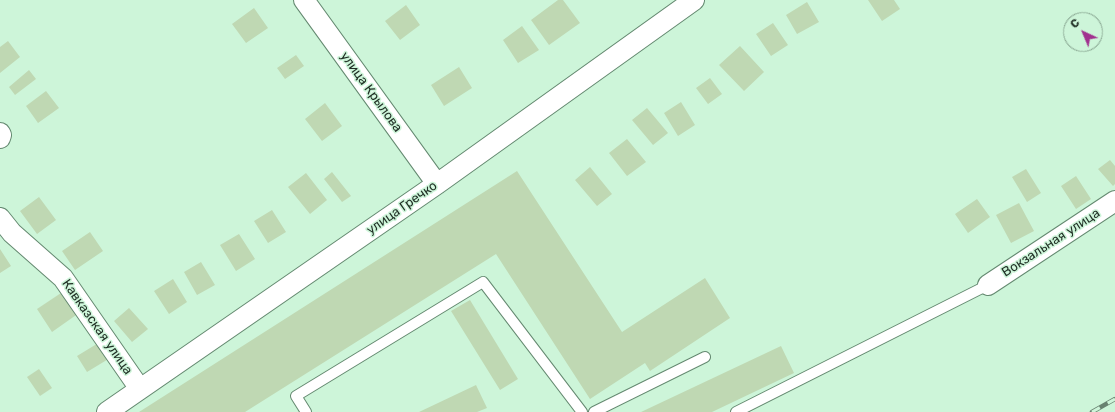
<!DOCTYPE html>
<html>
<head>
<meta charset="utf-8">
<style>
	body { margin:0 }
	#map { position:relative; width:1115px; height:412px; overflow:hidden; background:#cdf5d9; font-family:Rubik,sans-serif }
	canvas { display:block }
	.north { position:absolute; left:1063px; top:12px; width:40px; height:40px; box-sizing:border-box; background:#cdf5d9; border:1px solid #88a691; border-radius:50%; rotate:316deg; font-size:11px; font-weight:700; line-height:16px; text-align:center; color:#213026 }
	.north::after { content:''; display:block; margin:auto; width:14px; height:18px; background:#a1318f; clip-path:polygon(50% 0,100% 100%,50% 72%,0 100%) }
</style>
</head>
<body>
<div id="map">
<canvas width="1115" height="412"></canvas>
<div class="north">С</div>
</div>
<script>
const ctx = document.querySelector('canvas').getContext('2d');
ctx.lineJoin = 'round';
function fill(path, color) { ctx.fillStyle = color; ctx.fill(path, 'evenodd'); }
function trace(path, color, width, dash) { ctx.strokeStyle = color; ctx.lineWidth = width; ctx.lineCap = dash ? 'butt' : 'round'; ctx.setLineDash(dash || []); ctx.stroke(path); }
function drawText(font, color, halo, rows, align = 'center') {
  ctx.font = font + ' Rubik,sans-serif'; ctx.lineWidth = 3; ctx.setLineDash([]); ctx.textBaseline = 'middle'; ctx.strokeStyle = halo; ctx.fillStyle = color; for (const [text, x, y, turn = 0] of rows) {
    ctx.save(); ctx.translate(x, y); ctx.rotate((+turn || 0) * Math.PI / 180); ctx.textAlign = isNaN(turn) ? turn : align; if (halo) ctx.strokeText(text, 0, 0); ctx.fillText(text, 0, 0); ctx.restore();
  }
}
fill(new Path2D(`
	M558,0H563L580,23L549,45L531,20Z
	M868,0H894L900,9L882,21Z
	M807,2L819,22L797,34L786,15Z
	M406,5L420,25L400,40L385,21Z
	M254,8L268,28L246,43L232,24Z
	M773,23L788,45L771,56L756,34Z
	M522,26L539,50L518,63L503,40Z
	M8,41L20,57L0,73V47Z
	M740,46L764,72L744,91L719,65Z
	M296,55L304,66L285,79L277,68Z
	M459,67L472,88L444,106L431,85Z
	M29,70L36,79L15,95L9,87Z
	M710,78L722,94L708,104L696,88Z
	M46,91L59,108L38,123L26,106Z
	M681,102L695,125L678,136L664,113Z
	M325,103L342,126L322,141L305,119Z
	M647,108L668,133L653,145L632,120Z
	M627,139L646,162L627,176L609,153Z
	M1110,160L1115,166V184L1113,186L1098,169Z
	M590,167L612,194L597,206L575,180Z
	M1026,169L1041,193L1027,202L1012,177Z
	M517,171L622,332L705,278L730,318L650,371L645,363L590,399L496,254L245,412H139Z
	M332,172L351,196L342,202L324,179Z
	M306,173L327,200L310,214L288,187Z
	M1076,176L1091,199L1076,209L1061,186Z
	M39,197L56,220L37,234L20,211Z
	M977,199L990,217L968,233L955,214Z
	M1019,203L1034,231L1011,243L996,215Z
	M272,210L286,232L268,243L254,221Z
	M90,232L103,251L75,270L62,251Z
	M239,234L255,259L236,271L220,245Z
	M0,249L11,266L0,273Z
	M201,262L215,285L197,295L184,272Z
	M173,279L187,302L169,314L154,291Z
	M64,291L79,313L52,332L37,309Z
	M470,300L518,379L500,390L451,311Z
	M129,308L148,329L132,342L114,321Z
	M100,342L110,358L87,372L77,356Z
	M781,346L794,373L712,412H641Z
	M39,369L52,388L40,396L27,377Z
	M476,385L487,408L477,412H419Z`), '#bfd8b3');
const lane = new Path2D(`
	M306,412L296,396L483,282L582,412
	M594,412L705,357
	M736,412L988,285`);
const street = new Path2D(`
	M304,0L437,184
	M0,133L1,135L0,138
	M0,218L12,233L63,278L140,389
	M988,285L1115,201
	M107,412L437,184L694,0`);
trace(lane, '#648970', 12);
trace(street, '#648970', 22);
trace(lane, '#fff', 10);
trace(street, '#fff', 20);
const rail = new Path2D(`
	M1092,412L1115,399`);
trace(rail, '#688270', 4.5);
trace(rail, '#cdf5d9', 3, [9]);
drawText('13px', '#213026', '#cdf5d9', [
	["улица Крылова",371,92,54],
	["улица Гречко",402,208,-35],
	["Вокзальная улица",1051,243,-33],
	["Кавказская улица",97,327,55]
]);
</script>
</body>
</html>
